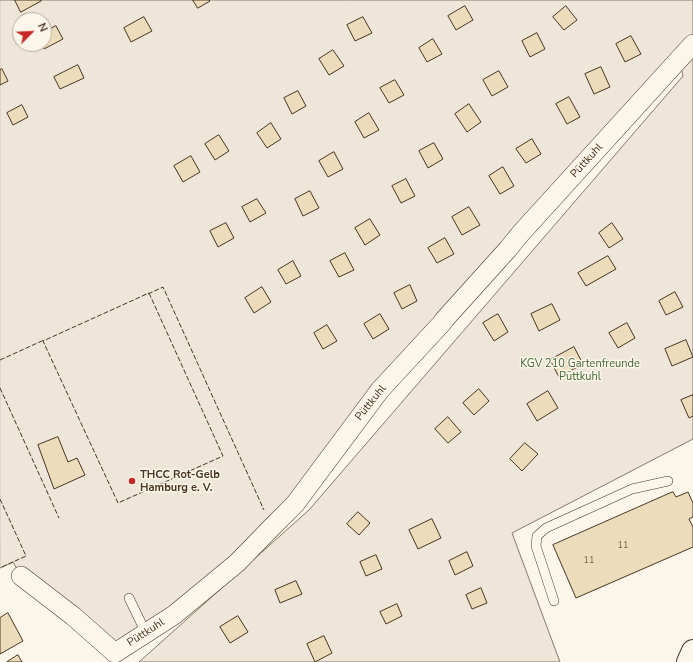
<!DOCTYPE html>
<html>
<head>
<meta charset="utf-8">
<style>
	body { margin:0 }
	#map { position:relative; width:693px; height:662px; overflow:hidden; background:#fbf6e9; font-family:"Nunito Sans",sans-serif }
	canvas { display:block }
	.north { position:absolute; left:12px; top:12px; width:40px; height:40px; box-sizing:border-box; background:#fbf6e9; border:1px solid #b4a999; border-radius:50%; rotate:66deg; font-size:11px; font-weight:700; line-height:16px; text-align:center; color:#4a3520 }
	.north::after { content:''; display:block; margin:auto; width:14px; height:18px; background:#c62828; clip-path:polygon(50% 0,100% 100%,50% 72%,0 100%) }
</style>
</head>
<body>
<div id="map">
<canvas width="693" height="662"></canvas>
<div class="north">N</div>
</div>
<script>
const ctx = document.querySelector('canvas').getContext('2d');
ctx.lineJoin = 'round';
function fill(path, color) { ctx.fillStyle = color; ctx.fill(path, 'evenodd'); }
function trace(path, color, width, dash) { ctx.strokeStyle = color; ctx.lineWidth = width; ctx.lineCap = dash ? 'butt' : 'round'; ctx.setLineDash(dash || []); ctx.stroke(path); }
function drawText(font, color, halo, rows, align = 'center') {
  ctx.font = font + ' "Nunito Sans",sans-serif'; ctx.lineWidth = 3; ctx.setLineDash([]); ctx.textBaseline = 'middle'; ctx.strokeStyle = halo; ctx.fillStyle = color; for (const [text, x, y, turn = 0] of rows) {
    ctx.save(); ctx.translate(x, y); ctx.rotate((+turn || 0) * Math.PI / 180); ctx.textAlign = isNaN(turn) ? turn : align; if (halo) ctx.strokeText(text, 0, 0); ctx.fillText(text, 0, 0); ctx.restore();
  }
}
const green = new Path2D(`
	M0,0H693V439L512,533L560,662H139L309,510L683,76L679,59L272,527L115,653L21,576L13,562L0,568ZM20,20H44V44H20Z`);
fill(green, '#ede6d9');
trace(green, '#887966', 1);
const building = new Path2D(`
	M15,0H41V1L21,12Z
	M193,0H209L210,1L198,8Z
	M465,6L473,20L456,30L448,16Z
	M566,6L577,20L564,30L553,17Z
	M144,17L152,31L131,42L124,28Z
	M363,17L372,33L355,41L347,25Z
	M56,26L63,39L44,49L41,44H44V32Z
	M537,33L545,49L530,57L522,41Z
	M631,36L641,54L625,62L616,44Z
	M433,39L442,54L427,62L419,48Z
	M333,50L344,66L329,75L319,59Z
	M78,65L84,78L60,89L54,77Z
	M601,67L610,87L594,94L585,74Z
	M2,69L8,81L0,85V70Z
	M499,71L508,87L492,96L483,80Z
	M395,80L404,95L389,103L380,88Z
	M298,91L306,106L292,114L284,98Z
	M569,97L580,117L567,124L556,104Z
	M469,104L481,122L467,132L455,114Z
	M22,105L28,117L13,125L7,113Z
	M369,113L379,130L364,138L355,122Z
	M271,123L281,139L267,148L257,133Z
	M219,135L229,151L215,160L205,144Z
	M532,139L541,154L526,163L516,149Z
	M434,143L443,159L428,168L419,151Z
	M334,152L343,169L328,177L319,161Z
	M191,156L200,172L183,182L174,166Z
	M503,167L514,186L500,194L489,176Z
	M406,179L415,196L401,203L392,186Z
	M310,191L319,208L303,216L295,199Z
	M257,199L266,213L250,222L242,207Z
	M469,207L480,225L462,235L452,217Z
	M370,219L380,235L365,245L355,228Z
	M226,223L234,238L218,247L210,231Z
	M612,223L623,239L609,248L599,233Z
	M445,238L454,254L437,263L428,248Z
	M345,253L354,270L339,277L330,261Z
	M608,256L616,269L586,286L578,273Z
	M293,261L301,276L286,284L278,270Z
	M410,285L417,301L402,309L394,293Z
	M262,287L271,302L254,313L245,298Z
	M675,292L683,307L666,315L659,301Z
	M552,304L560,320L539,331L531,314Z
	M380,314L389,329L373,339L364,324Z
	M498,314L508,332L494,341L483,323Z
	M627,323L635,338L618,348L609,333Z
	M327,325L337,341L323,349L314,333Z
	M686,340L693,357L672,366L665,349Z
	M574,347L583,364L559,377L550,360Z
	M479,389L489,401L474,415L463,403Z
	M548,391L558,408L537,421L527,404Z
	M693,395V416L689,418L681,400Z
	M448,417L461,432L448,443L435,429Z
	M58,437L68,462L77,458L85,475L54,489L38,445Z
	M525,443L538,454L522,471L510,459Z
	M673,492L676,497L688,492L693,503V517L689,519L693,527V547L576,598L553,545Z
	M358,512L370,523L359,535L347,524Z
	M432,519L441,538L418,549L409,530Z
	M467,552L473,566L455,575L449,561Z
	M376,555L382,569L366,576L360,562Z
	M296,581L302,594L280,603L275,590Z
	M481,588L487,603L472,609L466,595Z
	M397,604L402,616L386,624L380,612Z
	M8,613L23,641L0,654V618Z
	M238,616L248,632L230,643L220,627Z
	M324,636L332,653L315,662L307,644Z
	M18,655L22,662H7Z`);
fill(building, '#ecdcbc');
trace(building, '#4a3520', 1);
const lane = new Path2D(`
	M129,598L146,633
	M554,601L536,546L537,536L546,528L632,489L668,481`);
const street = new Path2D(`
	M21,576L73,616L115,653
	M115,653L174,615L237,563L272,527L295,504L380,390L442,323L444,320L508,249L521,233L693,44`);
const secondary = new Path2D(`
	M688,662L693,651`);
trace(lane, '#4a3520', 10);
trace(street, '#4a3520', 20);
trace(secondary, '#4a3520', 24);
trace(lane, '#fbf6e9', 9);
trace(street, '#fbf6e9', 19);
trace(secondary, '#fbf6e9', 22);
trace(new Path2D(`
	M149,293L223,456L118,503L43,341Z
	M148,294L163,287L264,510
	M0,360L44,340
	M0,388L59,518
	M0,499L26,556L0,568`), '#4a3520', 1, [5, 2]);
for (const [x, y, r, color] of [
	[132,481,4,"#c62828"]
]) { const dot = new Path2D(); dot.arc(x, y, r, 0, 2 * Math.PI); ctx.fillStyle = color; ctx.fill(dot); trace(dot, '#fbf6e9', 1.5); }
drawText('9px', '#725f47', null, [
	["11",623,546],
	["11",589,561]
]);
drawText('11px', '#4a3520', '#fbf6e9', [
	["Püttkuhl",587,161,-48],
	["Püttkuhl",371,403,-51],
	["Püttkuhl",146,633,-33]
]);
drawText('11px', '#436837', '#fbf6e9', [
	["KGV 210 Gartenfreunde",580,364],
	["Püttkuhl",580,377]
]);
drawText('bold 11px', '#4a3520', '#fbf6e9', [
	["THCC Rot-Gelb",140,475],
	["Hamburg e. V.",140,488]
], 'left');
</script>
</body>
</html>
